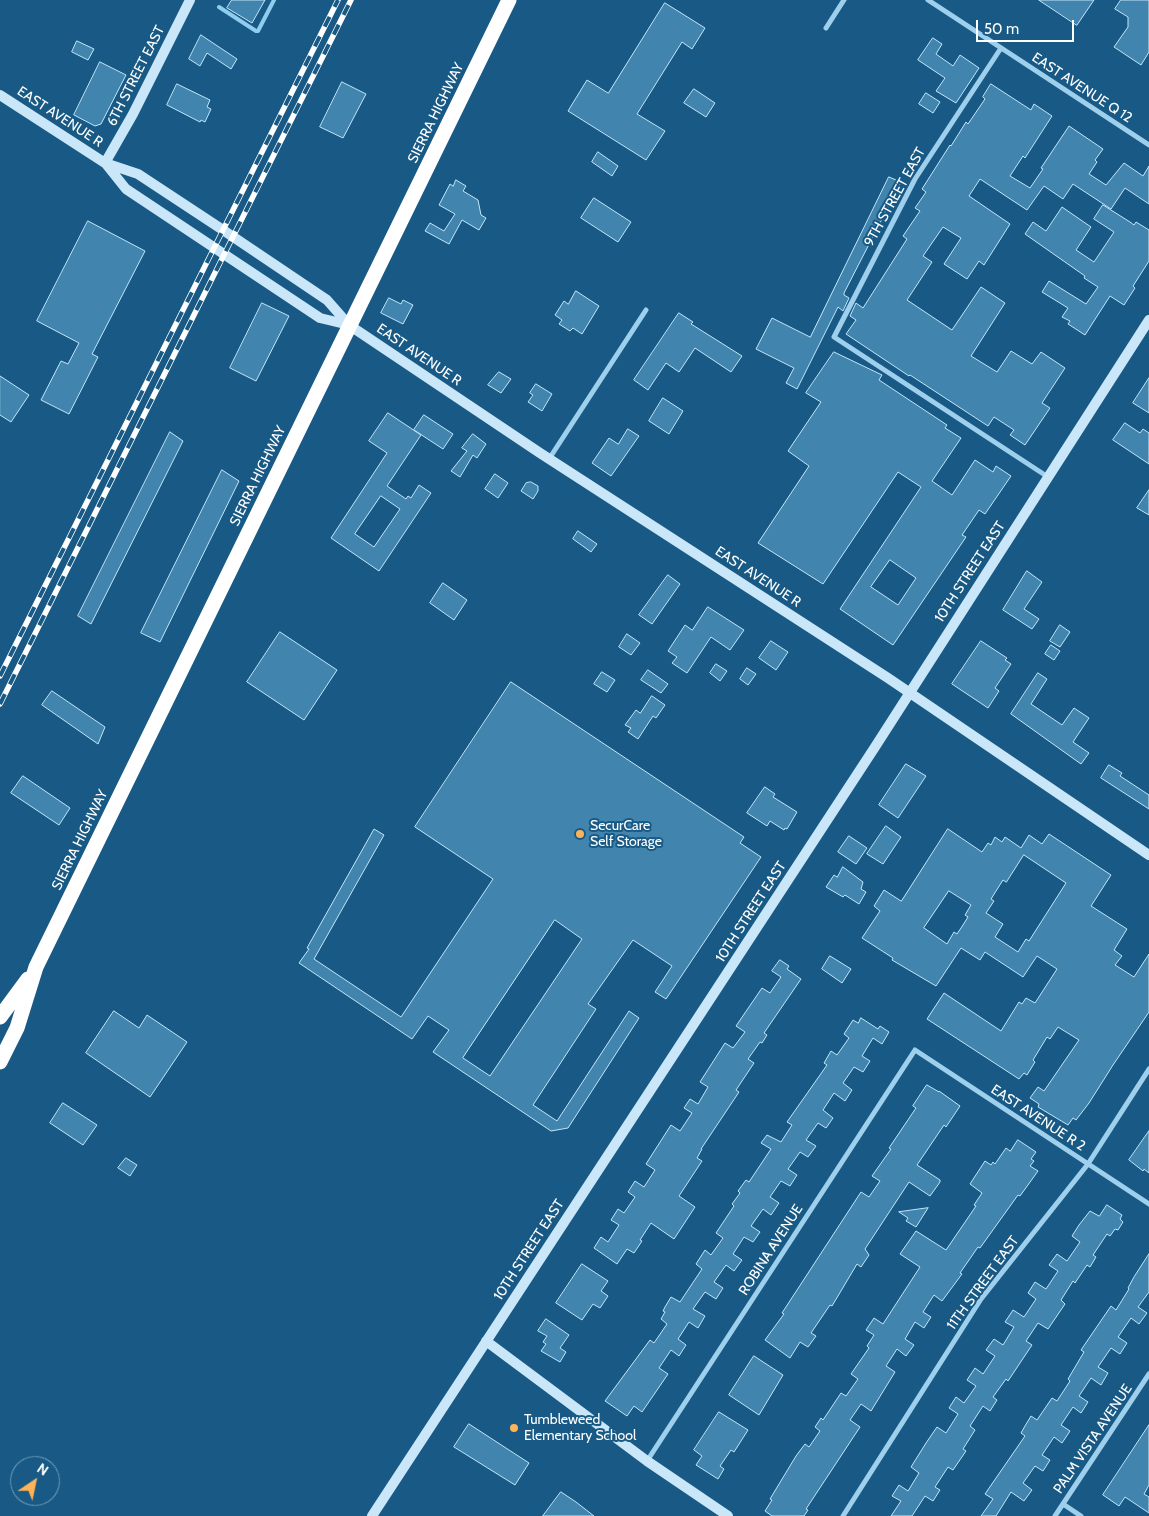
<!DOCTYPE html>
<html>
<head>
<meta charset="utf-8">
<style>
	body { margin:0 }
	#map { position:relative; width:1149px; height:1516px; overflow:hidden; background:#185a85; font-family:Cabin,sans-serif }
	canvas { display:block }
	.north { position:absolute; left:10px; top:1456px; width:50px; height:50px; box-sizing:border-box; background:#185a85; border:1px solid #749cb6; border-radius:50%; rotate:34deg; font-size:14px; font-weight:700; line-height:20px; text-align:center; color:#fff }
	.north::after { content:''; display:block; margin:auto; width:18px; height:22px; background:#ffb359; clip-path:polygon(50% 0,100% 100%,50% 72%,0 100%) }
	.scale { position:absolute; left:976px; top:20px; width:98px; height:22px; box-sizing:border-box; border:2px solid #fff; border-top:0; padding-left:6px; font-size:15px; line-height:18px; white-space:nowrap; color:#fff; -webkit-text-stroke:4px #185a85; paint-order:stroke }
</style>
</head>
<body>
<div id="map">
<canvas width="1149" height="1516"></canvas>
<div class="north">N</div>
<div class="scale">50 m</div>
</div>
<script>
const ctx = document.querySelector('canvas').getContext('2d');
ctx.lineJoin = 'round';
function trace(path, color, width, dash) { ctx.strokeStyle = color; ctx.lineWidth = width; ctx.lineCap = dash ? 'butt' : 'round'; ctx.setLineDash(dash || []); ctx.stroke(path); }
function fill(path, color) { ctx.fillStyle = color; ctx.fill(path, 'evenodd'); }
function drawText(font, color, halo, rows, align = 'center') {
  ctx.font = font + ' Cabin,sans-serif'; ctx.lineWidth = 4; ctx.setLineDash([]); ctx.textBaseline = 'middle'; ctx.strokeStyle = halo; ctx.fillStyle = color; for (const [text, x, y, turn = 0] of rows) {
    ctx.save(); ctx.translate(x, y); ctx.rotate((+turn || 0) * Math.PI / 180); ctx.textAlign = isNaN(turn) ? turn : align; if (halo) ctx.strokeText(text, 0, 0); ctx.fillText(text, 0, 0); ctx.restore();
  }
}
trace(new Path2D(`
	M219,7L256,31H258L274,0`), '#90ccef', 4);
const building = new Path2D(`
	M232,0H265L252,23L227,8Z
	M1039,0H1094L1077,25Z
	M1121,0H1149V52L1141,65L1114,47L1128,27V17L1115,9Z
	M665,3L705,28L692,49L682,42L637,114L665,131L646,160L568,111L587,80L608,93Z
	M201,35L237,59L231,69L207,53L200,66L189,59Z
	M933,38L942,44L936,54L953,66L960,55L979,68L956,103L936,91L945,78L918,60Z
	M77,41L94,49L88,60L72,52Z
	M100,62L126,75L101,124L95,126L74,115Z
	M342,82L366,94L343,138L320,127Z
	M177,84L210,100L207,107L211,109L205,122L201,120L200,122L167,105Z
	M991,84L1031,110L1034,104L1052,116L1025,158L1023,156L1010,176L1030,188L1043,169L1041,168L1069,126L1103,149L1095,160L1097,162L1089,174L1106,185L1124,163L1143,176L1149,166V204L1125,188L1111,209L1073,184L1063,199L1044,186L1027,210L980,179L969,196L1010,224L984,265L979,261L967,279L944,264L961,238L943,227L923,256L932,262L907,300L952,330L981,287L1005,303L971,356L997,372L1011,351L1032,364L1041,352L1065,368L1042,403L1050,408L1025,445L1010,435L1014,430L994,417L988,426L910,375L909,376L846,334L856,320L850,316L856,303L863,308L907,239L903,236L920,211L915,208L926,192L922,189L950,145L951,146L966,122L968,124L985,99L983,97Z
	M694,89L715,103L706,117L684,103Z
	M926,93L940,102L933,113L919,104Z
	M598,152L618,166L612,176L592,162Z
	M889,177L901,182L844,293V295L849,298L843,311L838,307L797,389L786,383L794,368L756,349L772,318L810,337Z
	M456,180L466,186L463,191L478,200L481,215L486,218L479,230L462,220L449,244L425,231L430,223L444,231L455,214L439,205L450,184L453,186Z
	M594,198L631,222L618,242L581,218Z
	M1103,205L1130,222L1134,225L1136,222L1149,230V261L1133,286L1135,288L1124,305L1110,296L1085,335L1068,324L1070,321L1062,317L1068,308L1042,292L1049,281L1086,304L1098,287L1084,278L1085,276L1025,234L1033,222L1046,231L1062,207L1091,227L1076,250L1094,262L1114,232L1094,219Z
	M88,221L145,251L92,354L98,357L69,414L41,400L61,361L68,364L79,343L37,321Z
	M576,291L599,306L582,334L573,328L570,331L559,324L562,320L555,315L564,301L568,304Z
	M389,298L401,304L403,300L413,305L403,324L381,313Z
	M262,303L289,316L256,381L230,368Z
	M679,313L693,322L691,324L742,356L731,372L695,348L679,372L666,363L648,390L634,380Z
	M834,352L882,375L879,380L947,425L945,428L961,438L932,481L952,495L975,460L993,472L996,466L1011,476L985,514L979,510L962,535L966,537L893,645L840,609L921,487L898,472L823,584L758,543L809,466L788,451L821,402L806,393ZM890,560L916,578L898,605L871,587Z
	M499,372L511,379L501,393L488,385Z
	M0,376L29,395L11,422L0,415Z
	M1149,378V413L1133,403Z
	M536,384L552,394L542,411L528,402L533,395L530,393Z
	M663,398L683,411L669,434L649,421Z
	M388,413L421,435L387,486L406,499L408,496L411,498L419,485L431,493L379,571L331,538L387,453L369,441ZM381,496L400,509L374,547L355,534Z
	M424,415L453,434L443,449L414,430Z
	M1125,423L1140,433L1143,429L1149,433V464L1113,440Z
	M628,429L639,436L611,476L592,463L609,438L618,444Z
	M170,432L183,441L91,624L78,616Z
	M473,434L486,444L477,458L473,455L460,477L451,471L467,451L462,448Z
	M222,470L239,481L160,642L141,633Z
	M495,474L508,483L498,498L485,489Z
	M531,482L538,486V491L533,499L521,491L526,483Z
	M1149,490V515L1137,508Z
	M578,531L597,544L591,552L573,539Z
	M1027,571L1042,582L1024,609L1039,619L1032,629L1003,610Z
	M668,575L680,584L652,624L639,615Z
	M443,583L467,600L454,620L430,603Z
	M708,607L744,630L730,650L711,637L687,673L672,663L677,657L668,651L685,625L692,630Z
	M1060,625L1070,632L1060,647L1050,641Z
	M280,632L337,670L304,720L247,682Z
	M627,634L640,643L631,655L619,647Z
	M771,641L788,652L776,670L759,658Z
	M981,641L1007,658L1005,660L1011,664L995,688L999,691L988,708L952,684Z
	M1051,645L1060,651L1054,660L1045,654Z
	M716,664L727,671L720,681L710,673Z
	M747,668L756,674L748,685L740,679Z
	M648,670L668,684L661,693L641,680Z
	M602,672L615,680L607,692L594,684Z
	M1038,673L1047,679L1031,704L1062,725L1074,708L1089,718L1073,742L1089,753L1081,764L1011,714Z
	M511,682L744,837L740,843L761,857L666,999L655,992L672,966L633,940L588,1004L596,1009L533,1105L557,1121L629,1011L639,1018L568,1128L551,1131L433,1052L449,1030L428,1016L412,1039L299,963L309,949L307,948L374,829L384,835L314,959L401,1017L493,879L415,827ZM555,920L582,939L490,1076L463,1058Z
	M52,691L105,727L98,744L42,705Z
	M652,696L665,705L656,718L653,716L638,739L628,732L631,728L625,725L636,710L640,713Z
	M906,764L926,776L898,818L879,805Z
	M1109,765L1122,773L1120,776L1149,795V809L1101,778Z
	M23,776L70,808L59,825L11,793Z
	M765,787L775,794L773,797L797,812L787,829L785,828L784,830L770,821L767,826L747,813Z
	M886,826L901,837L883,864L867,854Z
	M948,829L982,852L988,843L991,845L995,837L1002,842L1005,837L1021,848L1029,835L1042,844L1049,834L1111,875L1091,906L1127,929L1114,950L1122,956L1115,965L1134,977L1149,954V1012L1113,1065L1089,1103L1076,1120L1073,1118L1068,1125L1038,1107L1039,1104L1030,1098L1038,1087L1044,1091L1079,1040L1058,1027L1050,1039L1047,1037L1033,1060L1035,1062L1027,1075L1024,1073L1019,1079L927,1019L944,993L1001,1031L1019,1002L1022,1004L1026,998L1035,1003L1057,969L1037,956L1023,977L985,952L980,960L961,948L936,986L892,960L893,958L862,938L880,911L874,906L884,890L901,901ZM1024,855L1066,883L1029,941L1026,939L1018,952L995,937L1003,924L986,913L994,901L991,899L1003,880L1006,882ZM949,891L971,905L965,915L968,917L963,925L957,934L954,932L947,944L924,928Z
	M849,836L867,848L856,864L838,852Z
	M843,867L863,882L861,889L866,892L859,904L845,895L843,897L826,887L834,875L837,877Z
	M830,956L851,969L842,983L822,969Z
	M780,960L789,966L787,969L801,979L764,1033L767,1035L762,1043L760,1042L748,1059L754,1063L736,1090L739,1092L701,1149H702L697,1158L702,1161L679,1196L695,1207L674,1239L651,1223L640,1240L642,1241L634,1253L627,1249L617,1264L594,1248L601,1237L608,1242L619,1225L611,1220L618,1209L624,1213L635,1197L628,1192L635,1181L644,1187L655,1170L646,1164L671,1125L680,1131L692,1113L684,1108L690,1099L698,1104L708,1087L700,1082L725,1043L733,1048L745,1032L736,1026L762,988L770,993L781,977L772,971Z
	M114,1011L139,1028L147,1015L187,1042L150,1097L86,1053Z
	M861,1018L878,1029L880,1026L889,1032L882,1044L873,1038L862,1056L870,1061L863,1072L854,1067L843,1083L852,1090L845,1101L834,1093L823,1110L833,1118L826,1128L818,1123L806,1140L816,1146L808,1157L800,1152L788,1169L797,1175L790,1186L781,1181L770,1197L779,1203L771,1215L763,1209L751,1226L760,1232L753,1242L744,1237L733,1254L742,1260L734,1271L726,1265L714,1282L723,1288L716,1299L705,1292L693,1309L705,1316L698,1328L689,1322L678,1339L686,1345L679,1356L671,1350L659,1368L668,1374L642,1412L634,1406L627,1416L605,1401L650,1340L654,1343L667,1324L661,1319L665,1312L663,1311L665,1307L671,1297L680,1302L702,1269L696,1264L705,1250L711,1255L723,1238L716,1233L734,1206L732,1204L740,1193L738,1191L746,1180L749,1182L771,1149L761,1143L767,1135L781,1142L792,1125L787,1122L827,1065L824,1063L831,1051L837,1055L849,1038L844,1034L853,1020L858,1023Z
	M927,1085L939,1092V1091L960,1106L946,1127L944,1125L917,1165L940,1180V1182L930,1196L909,1182L865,1249L869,1255L861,1267L857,1264L832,1306L830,1305L811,1333L816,1336L808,1347L800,1342L790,1358L765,1340L784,1314L782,1313L861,1192L869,1197L880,1181L872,1176L891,1149L889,1148L916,1108L913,1106Z
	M63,1103L97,1125L83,1145L50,1123Z
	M1149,1131V1173L1144,1169L1143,1171L1129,1160Z
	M1018,1140L1036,1152L1031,1159L1034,1161L1030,1166L1038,1171L1020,1196L1018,1195L980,1248L978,1247L960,1273L962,1274L942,1301L934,1295L923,1312L931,1317L924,1328L915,1322L905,1339L914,1345L906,1356L897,1349L886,1366L895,1372L871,1411L861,1404L850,1420L860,1427L806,1509L808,1510L804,1516H772L765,1511L772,1500L770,1499L796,1456L805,1444L809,1447L820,1431L815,1427L821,1418L823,1420L841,1393L846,1396L858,1379L851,1374L869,1348L867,1346L874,1335L866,1330L874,1318L883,1324L920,1267L900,1254L916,1231L946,1250L976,1206L974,1205L982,1193L970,1184L985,1161L991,1165L993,1162L995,1164L1006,1148L1010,1151Z
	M126,1158L137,1165L130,1176L118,1168Z
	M1107,1205L1122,1215L1120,1219L1123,1222L1118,1230L1115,1229L1110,1236L1107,1234L1093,1255L1096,1257L1090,1267L1087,1265L1075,1283L1073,1281L1061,1300L1065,1304L1048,1329L1038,1323L1026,1341L1032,1345L1008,1381L1006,1379L993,1397L997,1400L990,1411L983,1406L970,1426L975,1430L963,1449L966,1451L953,1470L948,1467L935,1487L940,1490L933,1501L925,1496L912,1516H891L901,1501L892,1496L899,1485L908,1491L919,1473L911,1467L926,1443L937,1427L946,1433L958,1414L949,1408L956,1397L964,1403L976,1386L967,1380L975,1368L983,1374L995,1356L986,1350L994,1339L1003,1345L1014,1327L1005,1322L1013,1310L1024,1317L1036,1299L1028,1293L1035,1282L1046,1289L1058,1271L1049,1265L1057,1254L1067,1261L1080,1242L1072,1236L1079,1225L1090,1211L1099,1216Z
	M928,1208L916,1227L906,1221L908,1218L899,1212Z
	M1149,1254V1292L1138,1307L1147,1313L1139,1324L1131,1318L1118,1337L1127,1343L1120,1354L1111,1348L1098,1367L1108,1373L1101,1385L1091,1378L1079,1396L1088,1402L1081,1413L1073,1407L1061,1425L1070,1431L1062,1443L1054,1437L1042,1455L1050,1460L1043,1471L1035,1466L1023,1483L1032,1490L1024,1501L1011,1492L996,1516H981L993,1499L985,1494L1025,1436L1021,1433L1025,1426L1031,1416L1037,1420L1052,1398L1057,1401L1070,1381L1068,1379L1084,1352L1081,1350L1111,1306L1116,1310L1129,1289L1128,1288L1134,1277Z
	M582,1264L608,1281L601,1291L608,1296L600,1308L593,1304L582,1320L556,1303Z
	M546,1319L569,1335L560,1348L566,1352L560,1362L541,1351L546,1344L543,1342L547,1336L538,1331Z
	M754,1356L783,1375L759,1415L729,1395Z
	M719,1412L748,1430L734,1452L731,1450L720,1466L724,1469L718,1479L696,1465L702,1456L694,1450Z
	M469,1424L529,1463L515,1485L454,1447Z
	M1149,1425V1485L1144,1494L1149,1497V1513L1125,1497L1119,1506L1103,1495Z
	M561,1492L576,1502L594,1516H543Z`);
fill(building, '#4185af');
trace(building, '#c3e5f9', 1);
trace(new Path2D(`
	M928,0L1149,145
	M826,28L844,0
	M1001,48L915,179L834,337L1048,477
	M549,459L646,310
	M647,1461L915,1050L1149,1204
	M1063,1504L1081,1516
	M843,1516L981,1299L1088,1164L1149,1069
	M1055,1516L1149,1374`), '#9ecfec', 5);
trace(new Path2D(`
	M0,95L105,163L138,174L223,230L327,300L349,325L540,453L888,678L1149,855
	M105,163L133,114L190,0
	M106,164L126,189L320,318L349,325
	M486,1341L647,1461L728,1516
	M372,1516L875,747L1149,320`), '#cae6f9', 10);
trace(new Path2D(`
	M0,1017L28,979
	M0,1062L17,1028L36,967L509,0`), '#fff', 15);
const rail = new Path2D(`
	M0,676L338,0
	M0,704L351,0`);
trace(rail, '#fff', 5.5);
trace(rail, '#185a85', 4, [11]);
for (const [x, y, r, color] of [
	[580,834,5,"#ffb359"],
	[514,1428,5,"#ffb359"]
]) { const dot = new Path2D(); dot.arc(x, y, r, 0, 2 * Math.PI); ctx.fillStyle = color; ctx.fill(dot); trace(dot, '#185a85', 2); }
drawText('14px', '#fff', '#185a85', [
	["6TH STREET EAST",136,76,-63],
	["EAST AVENUE Q 12",1082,88,33],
	["SIERRA HIGHWAY",436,113,-64],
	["EAST AVENUE R",60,117,33],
	["9TH STREET EAST",895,197,-61],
	["EAST AVENUE R",419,355,34],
	["SIERRA HIGHWAY",258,476,-64],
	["10TH STREET EAST",970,572,-57],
	["EAST AVENUE R",758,577,33],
	["SIERRA HIGHWAY",80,840,-64],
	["10TH STREET EAST",751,912,-57],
	["EAST AVENUE R 2",1038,1118,33],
	["10TH STREET EAST",529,1250,-57],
	["ROBINA AVENUE",771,1250,-57],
	["11TH STREET EAST",983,1283,-54],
	["PALM VISTA AVENUE",1093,1439,-56]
]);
drawText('14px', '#fff', '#185a85', [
	["SecurCare",590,826],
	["Self Storage",590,842],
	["Tumbleweed",524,1420],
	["Elementary School",524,1436]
], 'left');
</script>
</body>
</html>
